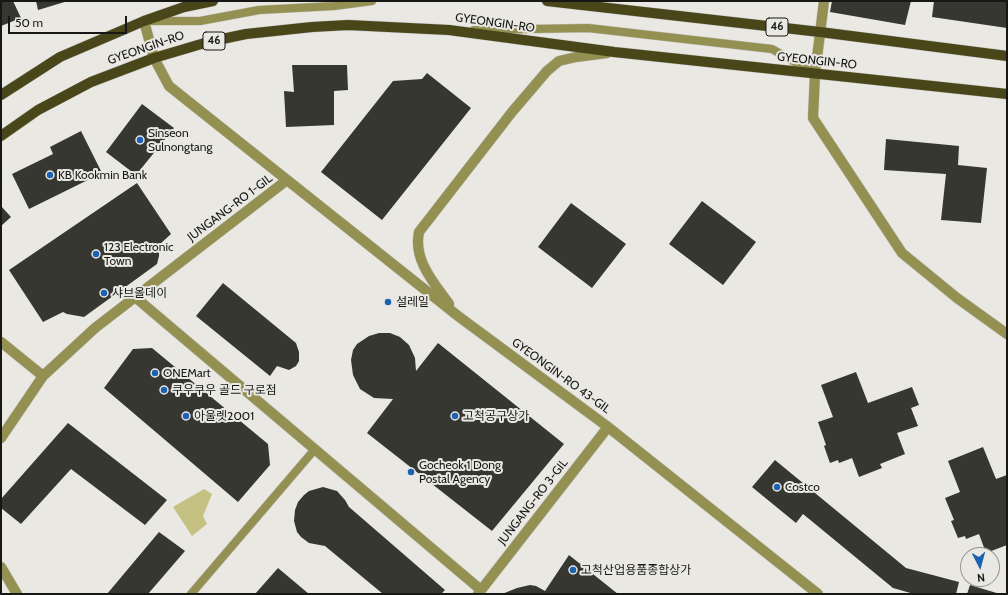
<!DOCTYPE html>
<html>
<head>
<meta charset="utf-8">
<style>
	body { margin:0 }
	#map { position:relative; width:1008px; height:595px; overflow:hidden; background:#e9e8e3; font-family:Cabin,sans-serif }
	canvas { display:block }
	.frame { position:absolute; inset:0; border:2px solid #171715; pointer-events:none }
	.north { position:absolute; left:960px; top:547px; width:40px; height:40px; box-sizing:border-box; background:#e9e8e3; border:1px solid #959491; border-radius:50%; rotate:174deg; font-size:11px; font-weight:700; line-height:16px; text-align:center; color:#171715 }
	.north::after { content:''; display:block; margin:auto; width:14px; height:18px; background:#1c62b2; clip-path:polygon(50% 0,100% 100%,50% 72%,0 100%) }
	.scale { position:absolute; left:8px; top:16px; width:119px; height:18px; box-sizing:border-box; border:2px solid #171715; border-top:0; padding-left:5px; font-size:12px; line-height:14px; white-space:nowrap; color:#171715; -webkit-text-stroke:3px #e9e8e3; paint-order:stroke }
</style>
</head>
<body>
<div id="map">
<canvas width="1008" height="595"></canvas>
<div class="frame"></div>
<div class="north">N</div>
<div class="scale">50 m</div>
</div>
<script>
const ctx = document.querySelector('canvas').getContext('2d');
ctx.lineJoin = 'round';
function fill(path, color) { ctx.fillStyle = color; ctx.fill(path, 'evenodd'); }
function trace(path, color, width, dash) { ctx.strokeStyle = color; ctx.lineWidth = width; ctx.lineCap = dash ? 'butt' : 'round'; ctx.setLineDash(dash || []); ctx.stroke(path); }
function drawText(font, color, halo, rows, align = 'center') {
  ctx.font = font + ' Cabin,"Noto Sans KR",sans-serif'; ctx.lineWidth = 4; ctx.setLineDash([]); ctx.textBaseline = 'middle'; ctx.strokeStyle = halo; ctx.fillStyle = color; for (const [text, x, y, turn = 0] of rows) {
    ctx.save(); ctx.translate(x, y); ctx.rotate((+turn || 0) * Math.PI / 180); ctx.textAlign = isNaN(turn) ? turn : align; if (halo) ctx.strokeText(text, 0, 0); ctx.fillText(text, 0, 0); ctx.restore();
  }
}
fill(new Path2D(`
	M204,489L212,494L203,516L207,524L192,536L173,507Z`), '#c5c183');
fill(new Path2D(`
	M1,1H13L21,18L1,26Z
	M36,1H68L38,10Z
	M832,1H911L905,25L830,12Z
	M934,1H1007V28L932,17Z
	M292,65H347L348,90L334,91V125L286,127L284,91L294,92Z
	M427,73L471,108L382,220L321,172L393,81L422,79Z
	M142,104L174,128L136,175L106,152Z
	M81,131L102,173L29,209L12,174L53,154L50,147Z
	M886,139L959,146L958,165L987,168L981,223L941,220L946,174L884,170Z
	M137,183L171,234L159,245V256L157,264L84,317L67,314L63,312L43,322L9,270Z
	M702,201L756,242L723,285L669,244Z
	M571,203L626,244L592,288L538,247Z
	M1,206L11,217L1,226Z
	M223,283L296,343L299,352V361L296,366L289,370L277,366L270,376L196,316Z
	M379,333H390L400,337L409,345L415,358L416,371L438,343L564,444L492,531L367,433L393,399L374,398L360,389L353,375L351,360L353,350L357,344L369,336Z
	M152,348L268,444L270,465L238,502L104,388L133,349Z
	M856,372L868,403L912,387L919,405L911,408L918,426L897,433L905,454L880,464L882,468L859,477L852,458L839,463L838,460L830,463L824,446L826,445L818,422L833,417L821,385Z
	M68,423L167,500L145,525L71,469L21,524L1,508V499Z
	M983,447L996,479L1007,475V545L986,553L979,534L966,539L965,536L958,538L951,521L954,520L945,498L960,492L948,461Z
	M775,460L906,568L959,582L956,594H914L893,588L803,514L796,523L752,487Z
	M323,487L337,491L345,500L349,507L445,590L441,594H383L325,546L309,543L301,537L297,532L294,521L295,510L298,502L304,495L309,491Z
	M159,532L185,551L148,594H107Z
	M569,555L618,594H502L517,588L530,585L536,586L545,591Z
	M278,568L309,594H255Z
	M970,585L1000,594H967Z`), '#373732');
const service = new Path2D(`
	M149,21H200L259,10L334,6L372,1
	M474,30L588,28L772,49L812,72
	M191,594L315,449`);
const minor = new Path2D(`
	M824,1L815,74L813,118L902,253L957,298L1007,334
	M144,21L154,58L169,86L458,316L608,427L818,594
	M135,297L481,590
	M449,304C434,283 413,260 419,232L512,112L547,71L559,61L576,57L607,53
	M1,342L43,376
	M1,438L43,376L95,328L287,180
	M1,567L17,594
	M478,594L608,427`);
const primary = new Path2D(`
	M547,1L820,32L1007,56
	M1,95L60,57L144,21L184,7L213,1
	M1,136L38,110L91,82L154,58L208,42L246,34L312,27L348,25L449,30L614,52L1007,94`);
trace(service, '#c3c2be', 9);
trace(minor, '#c3c2be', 11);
trace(primary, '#c3c2be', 11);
trace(service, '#949052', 8);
trace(minor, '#949052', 10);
trace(primary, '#49461a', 10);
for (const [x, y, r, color] of [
	[140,140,4,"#1c62b2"],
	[50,175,4,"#1c62b2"],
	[96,254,4,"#1c62b2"],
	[104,293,4,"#1c62b2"],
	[388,302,4,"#1c62b2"],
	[155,373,4,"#1c62b2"],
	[164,390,4,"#1c62b2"],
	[186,416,4,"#1c62b2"],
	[455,416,4,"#1c62b2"],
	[411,472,4,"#1c62b2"],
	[777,487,4,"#1c62b2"],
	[573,570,4,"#1c62b2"]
]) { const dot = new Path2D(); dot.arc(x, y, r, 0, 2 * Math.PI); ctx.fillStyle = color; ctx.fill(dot); trace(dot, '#e9e8e3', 1.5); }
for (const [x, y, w] of [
	[777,27,22],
	[214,41,22]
]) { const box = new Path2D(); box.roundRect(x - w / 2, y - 9, w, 18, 3); ctx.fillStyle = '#e9e8e3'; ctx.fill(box); trace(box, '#171715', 1); }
drawText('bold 11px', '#171715', null, [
	["46",777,27],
	["46",214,41]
]);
drawText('12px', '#171715', '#e9e8e3', [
	["GYEONGIN-RO",495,23,8],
	["GYEONGIN-RO",146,48,-19],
	["GYEONGIN-RO",817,61,6],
	["JUNGANG-RO 1-GIL",230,208,-37],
	["GYEONGIN-RO 43-GIL",561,376,36],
	["JUNGANG-RO 3-GIL",533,502,-52]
]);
drawText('12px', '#171715', '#e9e8e3', [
	["Sinseon",148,133],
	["Sulnongtang",148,147],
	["KB Kookmin Bank",58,175],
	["123 Electronic",104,247],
	["Town",104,261],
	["샤브올데이",112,293],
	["설레일",396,302],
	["ONEMart",163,373],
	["쿠우쿠우 골드 구로점",172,390],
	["아울렛2001",194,416],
	["고척공구상가",463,416],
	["Gocheok 1 Dong",419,465],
	["Postal Agency",419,479],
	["Costco",785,487],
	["고척산업용품종합상가",581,570]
], 'left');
</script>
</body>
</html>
